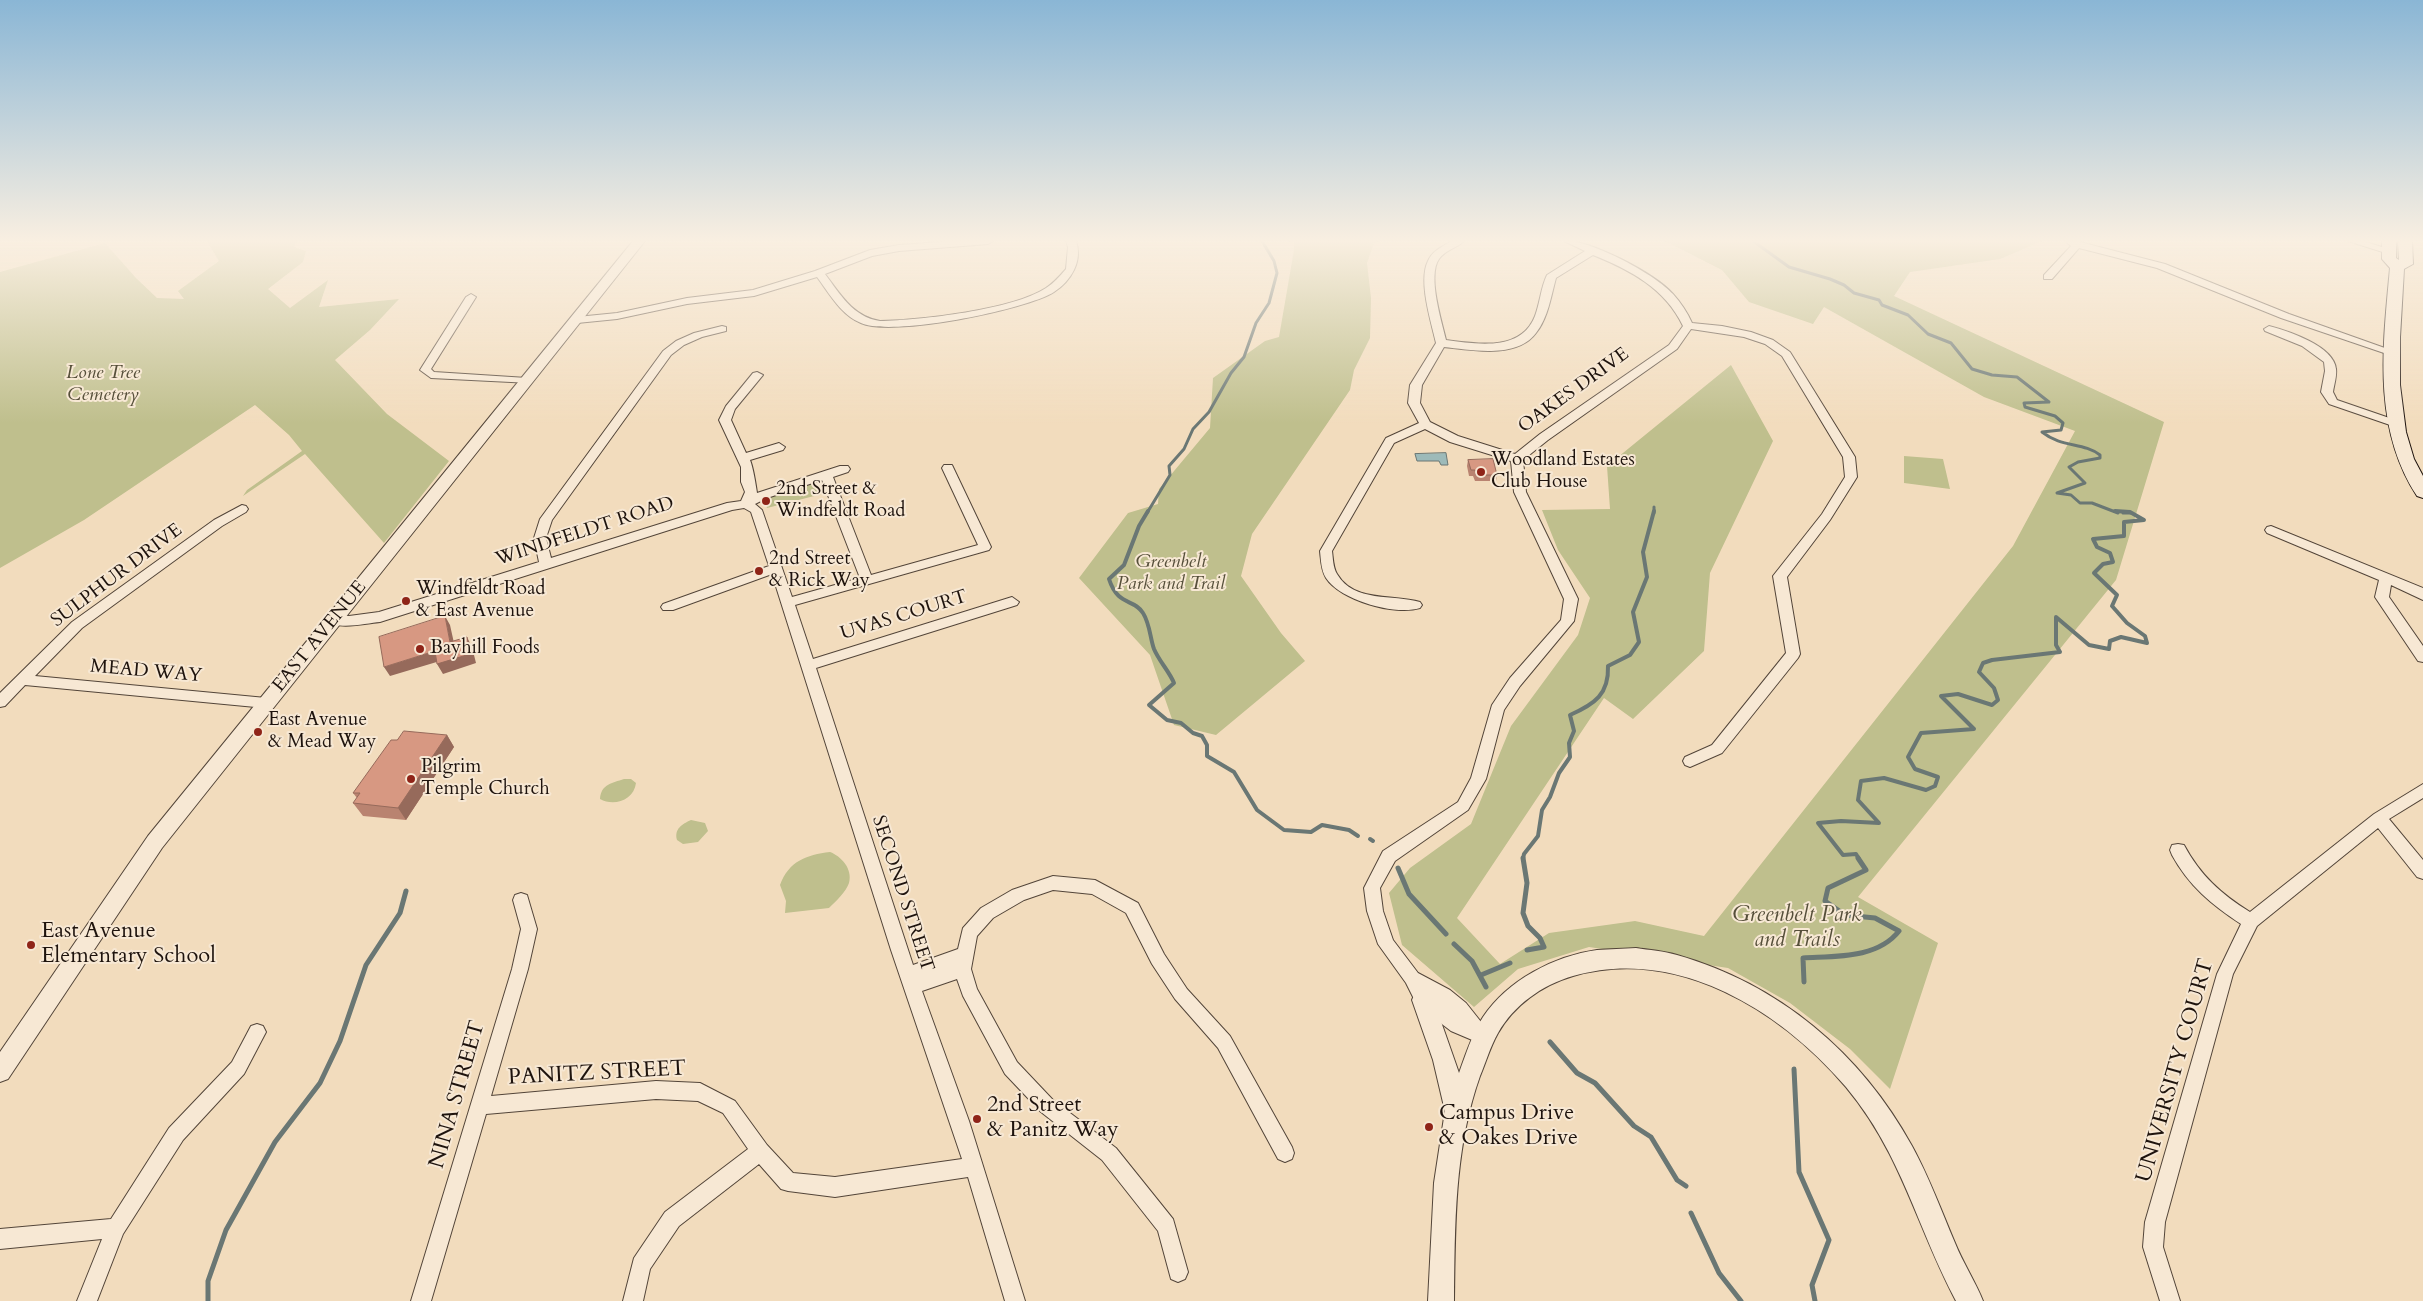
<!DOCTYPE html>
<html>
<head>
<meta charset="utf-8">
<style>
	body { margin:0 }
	canvas { display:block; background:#f2dcbd }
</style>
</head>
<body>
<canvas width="2423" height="1301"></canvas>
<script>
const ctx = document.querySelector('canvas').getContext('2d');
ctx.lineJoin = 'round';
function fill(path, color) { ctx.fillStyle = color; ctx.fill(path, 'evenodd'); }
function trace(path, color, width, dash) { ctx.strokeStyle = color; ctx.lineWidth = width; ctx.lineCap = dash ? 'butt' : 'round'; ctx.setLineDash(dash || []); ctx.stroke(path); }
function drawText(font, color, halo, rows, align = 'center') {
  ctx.font = font + ' Cardo,serif'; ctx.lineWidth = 4; ctx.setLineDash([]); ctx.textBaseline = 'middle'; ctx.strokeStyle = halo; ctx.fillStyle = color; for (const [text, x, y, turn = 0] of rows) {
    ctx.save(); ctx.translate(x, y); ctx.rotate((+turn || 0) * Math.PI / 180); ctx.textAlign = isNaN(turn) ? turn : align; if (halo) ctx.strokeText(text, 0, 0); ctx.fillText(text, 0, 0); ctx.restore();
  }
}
fill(new Path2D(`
	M207,241H297L294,247L306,251L303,262L268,289L290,308L328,280L319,307L399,299L370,330L335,360L387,414L449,461L384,543L305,454L243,496L247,490L302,451L289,435L255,405L84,520L0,568V272L105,243L136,278L157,298L184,299L178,291L219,261Z
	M1289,241H1379L1374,243L1367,263L1371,298L1370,338L1354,370L1350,390L1252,534L1241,576L1281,633L1305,661L1216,735L1174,725L1150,655L1079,578L1128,513L1158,504L1159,489L1210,428L1213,378L1265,341L1279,337L1294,250V242Z
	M1665,241H2042L2000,259L1910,272L1894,296L2164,422L2116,580L1858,897L1938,943L1890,1089L1850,1049L1790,1003L1728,968L1589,947L1518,969L1474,1007L1402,945L1389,893L1410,868L1471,824L1511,726L1578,635L1590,598L1558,550L1542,510L1610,509L1607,466L1731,365L1773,441L1710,573L1704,651L1633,719L1604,698L1457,918L1500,964L1549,933L1635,921L1704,936L2013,546L2075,431L1984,397L1824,307L1813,324L1749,302L1722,270Z
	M1904,456L1943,459L1950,489L1904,483Z
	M813,484L823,487L826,493L767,508L764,500L767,497Z
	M624,779H631L636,783C634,800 614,807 600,799C601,784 612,783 624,779Z
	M691,820L705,823L708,831L698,842L683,844L677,840C674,829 682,824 691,820Z
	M830,852C841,856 853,869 849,883C846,892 836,901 829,908L785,913L786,901L780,885C789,861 806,855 830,852Z`), '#bfbf8d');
const water = new Path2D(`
	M1446,453L1448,465H1441L1439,461H1417L1415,454Z`);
fill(water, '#9dbab9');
trace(water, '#6a7774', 1);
trace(new Path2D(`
	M1753,241L1789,267L1830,279L1844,285L1854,293L1879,300L1882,305L1908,315L1928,334L1951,343L1972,369L1992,375L2017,377L2049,402L2024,403L2025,407L2055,416L2063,423L2061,430L2042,432C2062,448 2083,442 2100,455V458L2078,462L2069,467L2085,483L2057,493L2071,495L2080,503H2092L2118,513
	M1654,507V513
	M1147,513L1170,475L1169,466L1184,449L1193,429L1209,412L1231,373L1244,357L1256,323L1269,303L1277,273L1274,261L1262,241
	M2123,513H2131`), '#6a7774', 3);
trace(new Path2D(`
	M1148,511L1139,526L1124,565L1109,579C1118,607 1134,598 1143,613C1150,624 1150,638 1154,649C1159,661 1169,671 1174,683L1149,705L1167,720L1181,723L1193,733L1202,736L1207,745V756L1234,772L1257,810L1284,830L1311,832L1322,825L1349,830L1358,836
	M1370,839L1373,841
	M1523,859L1524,854L1538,836L1542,810L1550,797L1559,773L1570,757L1569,743L1574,731L1570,715C1595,704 1609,694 1608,666L1630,655L1639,642L1633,612L1647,577L1643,552L1654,511
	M1859,859L1856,854L1843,855L1818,823L1841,821L1879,823L1858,800L1861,781L1884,778L1926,790L1935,786L1938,777L1915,769L1908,757L1921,733L1974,729L1941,696L1958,694L1992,705L1998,700L1994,688L1979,672L1983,663L1992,660L2060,652L2056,645V617L2089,645L2109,649L2110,641L2121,637L2147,643L2145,636L2127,623L2112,606L2117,595L2094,573L2103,564L2113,562L2110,553L2097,547L2093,539L2124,536V522L2144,520L2130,512L2115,511`), '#6a7774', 4);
trace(new Path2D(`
	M1523,858L1527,883L1523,913L1528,926L1540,938L1544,947L1527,950
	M1398,868L1409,894L1446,934
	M1454,944L1472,961L1486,987
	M1481,975L1510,963
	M1804,982L1803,958C1835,956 1877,959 1899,931L1875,918L1845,915L1825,901L1828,888L1866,870L1858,858
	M1550,1042L1577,1073L1595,1083L1634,1126L1651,1137L1677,1180L1686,1186
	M1794,1069L1799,1172L1829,1240L1812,1285L1815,1301
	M1691,1213L1719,1273L1741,1301
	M208,1301V1281L226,1230L275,1142L320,1083L340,1041L366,965L400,913L406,891`), '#6a7774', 5);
const minor = new Path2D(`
	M955,241H993L988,244L899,251L872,256L825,274C840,294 853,317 880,321C921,320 1012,310 1046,288C1054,283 1060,276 1066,269L1068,247L1066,241H1076C1083,261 1071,281 1054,292C1026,310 891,337 861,323C841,315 829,293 817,277L754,296L687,304L617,319L577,323L572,320L577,317L617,313L687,298L753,290L815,271L870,250L899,245Z
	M1452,241H1464C1457,248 1445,250 1439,259C1427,276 1442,322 1446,340C1477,344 1521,352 1535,316C1540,303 1541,287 1547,275L1585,251L1564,241C1590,239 1655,274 1673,294C1681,303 1687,312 1692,323L1722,326L1751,332L1773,340L1790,352L1855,457L1857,477L1830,520L1787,577L1800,654L1798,658L1722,753L1690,767L1685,765L1683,761L1685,757L1712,745L1786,653L1773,576L1822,514L1845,477L1843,457L1782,356L1765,344L1744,337L1691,329L1677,349L1548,440L1523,460L1526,492L1578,599L1574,621L1520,686L1504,710L1486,779L1468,810L1395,861L1380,888L1383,911L1393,940L1418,973L1450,990L1466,1003L1493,1037L1490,1043L1484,1045L1451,1031L1417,1005L1406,983L1378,944L1367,911L1364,888L1383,851L1458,802L1471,778L1492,705L1510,678L1561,620L1564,599L1514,492L1511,461L1450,442L1425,429L1394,443L1332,551C1333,558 1333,568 1337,574C1354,603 1393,594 1420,602L1422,605L1420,608C1395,616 1340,600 1326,578C1321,570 1321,560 1320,551L1386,438L1419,423L1408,403L1410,385L1436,343C1431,321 1418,281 1428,261C1432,251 1443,246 1452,241ZM1593,255C1630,270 1665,288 1683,326L1669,345L1540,434L1515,454L1458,436L1430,422L1420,403L1422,385L1444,347C1471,350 1517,359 1536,333C1548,318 1551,296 1556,278Z
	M2065,241H2076L2165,264L2289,314L2396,352L2395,354H2387L2281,318L2157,268L2079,248L2052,279H2044V275L2071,246Z
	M2348,241H2363L2394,251L2389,254Z
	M471,294L476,297L431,369L434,372L527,378L531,379V383L431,378L420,370L466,297Z
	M722,326L726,327V331L702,337L684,345L671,355L552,520L546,538L551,558L727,503L741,501L745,492L741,482V467L719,420L726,406L753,373L757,372L763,375L735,409L731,420L746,453L779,443L785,447L783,450L750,460C753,467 756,486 757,493L840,466H848L850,469L848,472L833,477L871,575L978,545L942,468L944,465H952L991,547L989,550L795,605L813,659L1012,597L1019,602L1017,605L816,668L913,965L958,949L963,928L981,908L1012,890L1053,876L1095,880L1138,903L1164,954L1187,989L1230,1036L1292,1147L1294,1153L1292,1159L1285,1162L1278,1159L1218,1048L1175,999L1152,964L1126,913L1092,894L1053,890L1024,900L993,918L977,936L971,969L977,989L1017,1062L1053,1100L1116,1148L1173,1219L1188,1272L1185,1279L1178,1282L1171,1279L1158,1231L1102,1160L1041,1112L1005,1074L963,996L957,979L922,991L969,1121L1025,1301H1005L968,1177L835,1197L788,1191L781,1189L759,1164L679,1226L650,1269L643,1301H623L634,1258L665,1212L748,1149L723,1113L698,1101L656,1099L486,1114L431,1301H411L512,969L521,929L513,900L515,895L521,893L527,895L537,929L528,969L491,1096L656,1081L700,1083L735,1101L767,1145L793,1173L835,1177L962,1159L891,950L772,574L673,610H663L661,607L663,604L769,566L751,512L744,508L732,510L380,622C368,623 335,631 328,620L335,615L349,616L379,612L539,562L534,538L540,519L663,351L676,341L694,333ZM822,480L860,578L792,597L762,510L755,504L767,498Z
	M2269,326C2288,331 2334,346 2336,369C2337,376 2334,385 2333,392L2337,400L2401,422V426H2393L2329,404L2321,392L2325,371L2324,362L2302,346L2265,331L2264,329Z
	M242,505L246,506L248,509L246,512L222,526L82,628L35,676L266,698L271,699L273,703L271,707L266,708L25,685L5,706L0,707V693L72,622L214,520Z
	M2271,526L2423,588V600L2391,585L2389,597L2423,646V662L2418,661L2375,597L2379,580L2267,533L2265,530L2267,527Z
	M2423,784V798L2389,819L2423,860V879L2417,877L2378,828L2257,926L2233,974L2165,1222L2163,1247L2180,1301H2160L2143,1247L2145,1222L2217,974L2241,924C2212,905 2189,886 2172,855L2170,850L2172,845L2178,844L2184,845C2200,875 2221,894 2250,912L2374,814Z
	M257,1024L263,1026L266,1032L244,1074L183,1140L123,1234L97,1301H77L102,1239L0,1249V1229L111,1219L169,1128L232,1062L251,1026Z`);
const tertiary = new Path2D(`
	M633,241H645L162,848L8,1079L0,1082V1052L148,836Z
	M1636,948C1649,950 1664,951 1677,955C1779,984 1861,1053 1912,1146C1929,1177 1941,1210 1955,1243C1963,1263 1975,1281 1983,1301H1956C1917,1228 1902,1154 1846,1087C1780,1010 1677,946 1573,976C1542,985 1514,1005 1498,1033C1490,1047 1486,1062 1480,1076C1454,1149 1455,1225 1454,1301H1428L1434,1183L1445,1111L1433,1060L1412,1000L1415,993L1423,990L1431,993L1459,1073C1466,1054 1472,1034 1483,1017C1508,980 1554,956 1597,950C1610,949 1623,949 1636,948Z`);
const secondary = new Path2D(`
	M2382,241H2396V258L2399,260L2398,241H2412L2413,264L2404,269L2400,337V385L2406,432L2414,459L2423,476V498L2417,496C2372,427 2383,345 2390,268L2382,259Z`);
trace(minor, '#534539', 2);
trace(tertiary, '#534539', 2);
trace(secondary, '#1e130d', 2);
fill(minor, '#f7e8d4');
fill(tertiary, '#f7e8d4');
fill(secondary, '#f7e8d4');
fill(new Path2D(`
	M1468,460L1497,475L1496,481H1475L1473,476H1469L1467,466Z
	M447,735L454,747L406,820L363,816L353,803L357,798L353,793L397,740Z`), '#b98370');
fill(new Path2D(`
	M445,616L450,625L456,652L450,642Z
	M467,637L472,647L476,663L443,674L437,664Z
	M435,651L440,661L390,676L384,667Z
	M447,735L454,747L406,820L398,808Z`), '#966a5b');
const building = new Path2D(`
	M1493,459L1497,475H1476L1475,470H1471L1468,460Z
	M445,616L450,642L467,637L470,654L437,664L435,651L384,667L379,637Z
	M404,731L447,735L398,808L353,803L360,793H353L391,740H397Z`);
fill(building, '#d79882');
trace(building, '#966a5b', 1);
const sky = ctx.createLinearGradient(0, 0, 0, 423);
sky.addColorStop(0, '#8ab6d5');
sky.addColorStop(0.57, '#f9efe1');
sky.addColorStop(1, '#f9efe100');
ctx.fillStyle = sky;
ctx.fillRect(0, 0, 2423, 423);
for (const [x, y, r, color] of [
	[1481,472,5,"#8f2418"],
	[766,501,5,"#8f2418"],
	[759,571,5,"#8f2418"],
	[406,601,5,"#8f2418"],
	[420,649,5,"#8f2418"],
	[258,732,5,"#8f2418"],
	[411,779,5,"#8f2418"],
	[31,945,5,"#8f2418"],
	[977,1119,5,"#8f2418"],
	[1429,1127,5,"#8f2418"]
]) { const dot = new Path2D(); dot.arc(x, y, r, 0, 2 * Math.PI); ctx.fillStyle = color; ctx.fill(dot); trace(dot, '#f7e8d4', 2); }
drawText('italic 19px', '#564f3a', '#f7e8d4', [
	["Lone Tree",103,374],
	["Cemetery",103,396],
	["Greenbelt",1171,563],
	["Park and Trail",1171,585]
]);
drawText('19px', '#1e130d', '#f7e8d4', [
	["OAKES DRIVE",1574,391,-36],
	["WINDFELDT ROAD",585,532,-18],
	["SULPHUR DRIVE",117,576,-37],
	["UVAS COURT",904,616,-17],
	["EAST AVENUE",320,637,-51],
	["MEAD WAY",146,672,5],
	["SECOND STREET",902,894,72]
]);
drawText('19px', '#1e130d', '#f7e8d4', [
	["Woodland Estates",1491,461],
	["Club House",1491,483],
	["2nd Street &",776,490],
	["Windfeldt Road",776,512],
	["2nd Street",769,560],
	["& Rick Way",769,582],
	["Windfeldt Road",416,590],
	["& East Avenue",416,612],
	["Bayhill Foods",430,649],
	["East Avenue",268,721],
	["& Mead Way",268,743],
	["Pilgrim",421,768],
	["Temple Church",421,790]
], 'left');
drawText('italic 22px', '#564f3a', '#f7e8d4', [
	["Greenbelt Park",1797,916],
	["and Trails",1797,941]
]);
drawText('22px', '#1e130d', '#f7e8d4', [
	["East Avenue",41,932],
	["Elementary School",41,957],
	["2nd Street",987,1106],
	["& Panitz Way",987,1131],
	["Campus Drive",1439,1114],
	["& Oakes Drive",1439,1139]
], 'left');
drawText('22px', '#1e130d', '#f7e8d4', [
	["UNIVERSITY COURT",2176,1071,-74],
	["PANITZ STREET",597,1074,-3],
	["NINA STREET",458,1095,-74]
]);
</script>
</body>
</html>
